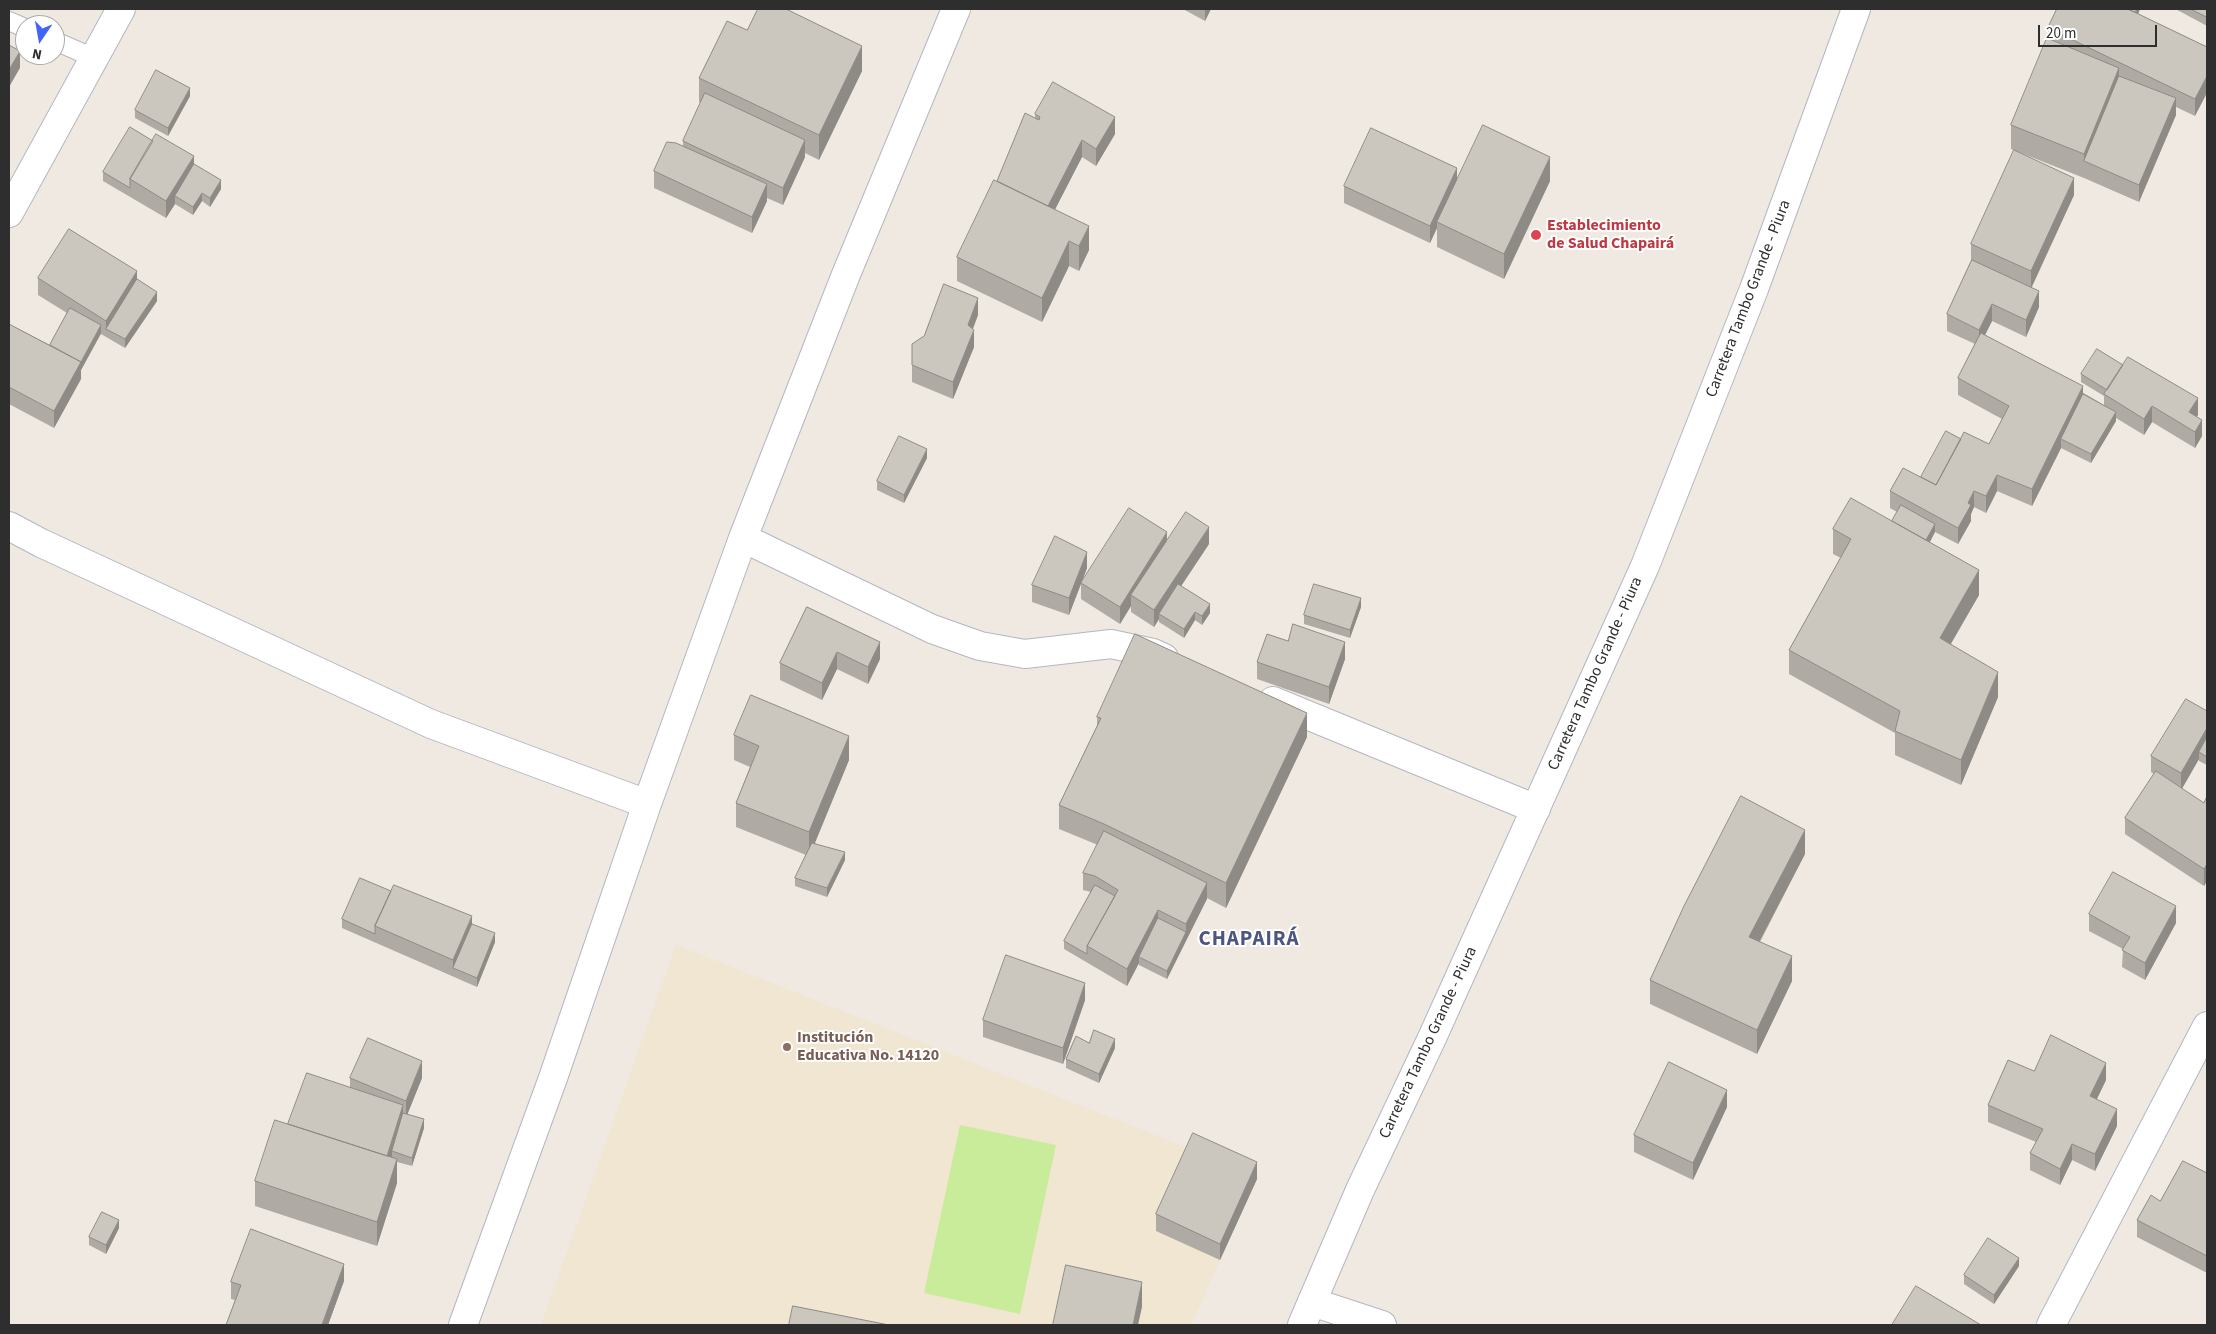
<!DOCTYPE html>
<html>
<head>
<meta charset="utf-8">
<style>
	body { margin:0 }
	#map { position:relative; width:2216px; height:1334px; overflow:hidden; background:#efe9e1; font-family:"Source Sans 3",sans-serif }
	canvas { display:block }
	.frame { position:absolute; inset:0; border:10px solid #2e2e2e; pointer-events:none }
	.north { position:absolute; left:15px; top:15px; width:50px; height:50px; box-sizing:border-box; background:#fff; border:1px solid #ababab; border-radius:50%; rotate:192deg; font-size:14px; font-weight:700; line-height:20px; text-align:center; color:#2e2e2e }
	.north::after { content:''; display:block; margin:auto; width:18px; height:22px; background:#4264fb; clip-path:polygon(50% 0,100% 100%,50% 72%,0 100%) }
	.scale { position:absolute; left:2038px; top:25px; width:119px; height:22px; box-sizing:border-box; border:2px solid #2e2e2e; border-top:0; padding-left:6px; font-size:15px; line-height:18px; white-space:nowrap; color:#2e2e2e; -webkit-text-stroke:4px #fff; paint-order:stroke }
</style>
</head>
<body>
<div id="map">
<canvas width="2216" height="1334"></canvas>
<div class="frame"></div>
<div class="north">N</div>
<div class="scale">20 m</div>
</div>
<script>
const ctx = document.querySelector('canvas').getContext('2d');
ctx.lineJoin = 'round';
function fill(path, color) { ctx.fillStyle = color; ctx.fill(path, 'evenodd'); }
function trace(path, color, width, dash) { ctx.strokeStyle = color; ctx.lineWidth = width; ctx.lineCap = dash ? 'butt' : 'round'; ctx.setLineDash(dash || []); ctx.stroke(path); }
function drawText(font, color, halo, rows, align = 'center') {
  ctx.font = font + ' "Source Sans 3",sans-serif'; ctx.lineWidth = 4; ctx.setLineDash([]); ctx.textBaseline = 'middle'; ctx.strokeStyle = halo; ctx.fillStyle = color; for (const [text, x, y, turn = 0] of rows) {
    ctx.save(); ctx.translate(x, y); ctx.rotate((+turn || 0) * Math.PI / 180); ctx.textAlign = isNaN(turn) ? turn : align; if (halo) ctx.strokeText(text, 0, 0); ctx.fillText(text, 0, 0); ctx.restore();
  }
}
fill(new Path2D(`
	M676,945L1193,1150L1257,1179L1191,1325H541Z`), '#f0e6d1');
fill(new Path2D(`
	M960,1125L1056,1145L1020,1314L924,1293Z`), '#c9ec9a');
const service = new Path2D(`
	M9,21L25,28
	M55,41L94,58`);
const minor = new Path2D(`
	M9,213L121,9
	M9,526L41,543L431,724L647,804
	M743,538L932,629L980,646L1025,654L1111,644L1153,653L1164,658
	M1273,701L1536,809
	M1312,1302L1382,1325
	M463,1325L553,1078L647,804L743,538L845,277L956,9
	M2051,1325L2207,1026`);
const secondary = new Path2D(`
	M1302,1325L1360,1190L1432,1038L1645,566L1754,289L1856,9`);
trace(service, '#b4b7c1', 20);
trace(minor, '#b4b7c1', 30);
trace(secondary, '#b4b7c1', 30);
trace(service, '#fff', 18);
trace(minor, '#fff', 28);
trace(secondary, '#fff', 28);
fill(new Path2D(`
	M1183,9H1211L1205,21Z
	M2057,9H2140L2138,14L2207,47L2195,116L2176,107V115L2139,202L2084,178L2011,149V125L2048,39V28Z
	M2175,9H2207V26L2183,13Z
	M747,30L862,71L819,160L805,153V157L783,205L767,198V201L752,233L654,188V171L683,146V141L701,103L699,102V78Z
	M190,96L168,136L135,118V110Z
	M1035,114L1115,134L1096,166L1082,157L1055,209L1089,250L1079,271L1069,266L1042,322L957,281V257L1035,118Z
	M194,164L221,189L210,207L202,201L193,215L175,204L166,218L103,181V172Z
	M1457,180L1550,181L1504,279L1437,247V228L1430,243L1344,203V186Z
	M2074,195L2032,287L2039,307L2026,337L1992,321L1985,335L2104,405V396L2081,382V374L2198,415L2197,416L2202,436L2195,448L2152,422L2144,435L2116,418V421L2091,463L2061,448L2032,506L1997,491L1986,513L1974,507L1971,514V521L1958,544L1935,532L1930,542L1979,595L1951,644L1998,697L1961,785L1895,755V733L1789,674V650L1841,558L1833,554V529L1892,521L1897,512L1890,508V491L1921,477L1961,439L1989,444L2002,419L1958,395V378L1975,344L1947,331V314L1971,261V244Z
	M38,278L137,279L157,301L125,348L101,334L81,370V379L54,428L9,404V324L50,345L67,313L38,295Z
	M978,315L973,329L974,347L953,399L912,382V344Z
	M927,458L904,503L877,490V481Z
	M1167,541L1209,544L1181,586L1210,613L1202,625L1195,620L1184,638L1159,622V619L1154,627L1131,612V606L1120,624L1081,599V584L1069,615L1032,602V585L1087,568L1082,581Z
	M807,607L880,659L868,684L837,669L822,700L780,680V663Z
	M1361,607L1350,638L1304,624V615Z
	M1288,641L1345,659L1329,704L1257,679V662Z
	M2207,711V765L2199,761V759L2182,789L2204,803L2207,796V881L2204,886L2125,834V818L2154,774L2151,772V756Z
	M1097,717L1307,737L1226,908L1207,898L1167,979L1139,965V963L1127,986L1064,949V941L1091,892L1083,890V873L1098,845L1059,829V805L1097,726Z
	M734,735L849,760L815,843L845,860L827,897L795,886V878L806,855L736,827V803L750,767L734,760Z
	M1805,854L1760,942L1792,981L1757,1054L1650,1004V980Z
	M391,891L472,924L495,942L477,987L342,928V919Z
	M2089,914L2176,923L2145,980L2122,967L2123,949L2089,931Z
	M1085,1000L1063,1064L983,1037V1020Z
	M1089,1043L1115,1048L1099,1083L1066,1068V1059Z
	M2034,1071L2106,1080L2097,1099L2117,1126L2095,1171L2072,1160L2060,1185L2030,1170V1153L2036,1142L1988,1122V1105Z
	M350,1078H422L407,1114L424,1128L412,1166L397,1162V1183L377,1246L255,1206V1181L288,1124L350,1087Z
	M1727,1107L1693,1180L1634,1152V1135Z
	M2207,1173V1273L2137,1237V1220L2160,1201Z
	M1257,1179L1220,1260L1156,1231V1214Z
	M119,1228L106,1254L89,1245V1237Z
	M2019,1266L1994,1304L1964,1284V1275Z
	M344,1281L328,1325H226L235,1300L231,1299V1282Z`), '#afaba4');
fill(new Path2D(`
	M1205,9H1211L1205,21Z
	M2137,9H2140L2133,27V18Z
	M862,46V71L819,160V135Z
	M20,51V68L9,87V70Z
	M2119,68V92L2084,161V154Z
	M2207,76V93L2195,116V99Z
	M190,88V96L168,136V128Z
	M2176,98V115L2139,202V185Z
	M1115,117V134L1096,166V149Z
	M805,140V157L783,205V188Z
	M1082,140V157L1045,229V212Z
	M194,156V173L175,196V204L166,218V201Z
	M1550,157V181L1504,279V254Z
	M1457,168V185L1437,222V228L1430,243V226Z
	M2074,178V195L2031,288V271Z
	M221,180V189L210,207V198Z
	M767,184V201L752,233V217Z
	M202,193V201L193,215V207Z
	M1089,226V250L1079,271V246Z
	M1069,241V266L1042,322V298Z
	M137,271V287L106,329V321Z
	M2039,291V307L2026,337V320Z
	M157,292V301L125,348V339Z
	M978,298V315L968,341V325Z
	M1992,304V321L1979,347V330Z
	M101,325V333L81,370V362Z
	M974,330V347L953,399V382Z
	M81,362V379L54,428V411Z
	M2083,386V402L2061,439V448L2032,506V489Z
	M2198,398V415L2189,429V412Z
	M2152,406V422L2144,435V419Z
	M2116,412V421L2091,463V454Z
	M2202,420V436L2195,448V432Z
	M927,449V458L904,503V495Z
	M1997,475V491L1986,513V496Z
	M1974,491V507L1971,514V521L1958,544V528L1968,503Z
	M1935,524V532L1919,562V553Z
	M1209,527V544L1162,615L1159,614V619L1154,627V610Z
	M1167,532V549L1131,595V606L1120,624V607Z
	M1087,552V568L1069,615V598Z
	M1979,570V595L1940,662V638Z
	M1361,598V607L1350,638V630Z
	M1210,604V613L1202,625V616Z
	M1195,612V620L1184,638V629Z
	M880,642V659L868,684V667Z
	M1345,642V659L1329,704V687Z
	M837,652V669L822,700V683Z
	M1998,672V697L1961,785V760Z
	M1307,713V737L1226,908V883Z
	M2207,728V745L2199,752V759L2181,790V773Z
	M849,736V760L809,857V832Z
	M1805,830V854L1749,961V937Z
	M845,852V860L827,897V888Z
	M2207,864V881L2204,886V869Z
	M1207,883V899L1167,979V971L1186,932V924Z
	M2176,906V923L2145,980V963Z
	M1158,910V927L1139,957V963L1127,986V969Z
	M472,916V933L453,968V960Z
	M495,933V942L477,987V978Z
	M1792,956V981L1757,1054V1030Z
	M1085,983V1000L1063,1064V1048Z
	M1115,1039V1048L1099,1083V1074Z
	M422,1061V1078L406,1118V1101Z
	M2106,1063V1080L2090,1113V1096Z
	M1727,1090V1107L1693,1180V1163Z
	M403,1105V1122L392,1151V1156L385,1179V1163Z
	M2117,1109V1126L2095,1171V1154Z
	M424,1119V1128L412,1166V1158Z
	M2072,1144V1160L2060,1185V1169Z
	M397,1159V1183L377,1246V1222Z
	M1257,1162V1179L1220,1260V1244Z
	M119,1220V1228L106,1254V1245Z
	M2019,1258V1266L1994,1304V1295Z
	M344,1264V1281L328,1325H322Z
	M1142,1282V1307L1138,1325H1133Z`), '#8e8b86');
const building = new Path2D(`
	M758,9H786L862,46L819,135L699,78L727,21L747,30Z
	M2057,9H2128L2207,47V76L2195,99L2048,28Z
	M2128,9H2137L2135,12Z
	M2191,9H2207V17Z
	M2047,38L2119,68L2084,154L2011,125Z
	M9,45L20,51L9,70Z
	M156,70L190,88L168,128L135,110Z
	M2119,76L2176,98L2139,185L2084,161Z
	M1053,82L1115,117L1096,149L1082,140L1048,206L997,181L1025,113L1039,120L1040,117L1035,114Z
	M705,93L805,140L783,188L683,141Z
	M1483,125L1550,157L1504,254L1437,222Z
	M130,127L153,141L130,179V188L103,172Z
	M1371,128L1457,168L1430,226L1344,186Z
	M156,134L194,156L166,201L130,179Z
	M667,142L676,143L767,184L752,217L654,171Z
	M2014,150L2074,178L2031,271L1971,244Z
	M194,164L221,180L210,198L202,193L193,207L175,196Z
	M994,180L1089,226L1079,246L1069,241L1042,298L957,257Z
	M69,229L137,271L106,321L38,278Z
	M1972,260L2039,291L2026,320L1992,304L1979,330L1947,314Z
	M137,279L157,292L125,339L106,329Z
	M944,284L978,298L968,325L974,330L953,382L912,365V344L924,336Z
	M70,308L101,325L81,362L50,345Z
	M9,324L81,362L54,411L9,387Z
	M1981,333L2083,386L2032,489L1997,475L1986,496L1974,491L1968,503L1971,505L1958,528L1890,491L1903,468L1936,485L1964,432L1989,444L2009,406L1958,378Z
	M2097,349L2123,365L2107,390L2081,374Z
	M2128,357L2198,398L2189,412L2202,420L2195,432L2152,406L2144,419L2104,394Z
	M2083,394L2116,412L2091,454L2061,439Z
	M1946,431L1961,439L1936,485L1921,477Z
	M899,436L927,449L904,495L877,481Z
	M1851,498L1979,570L1940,638L1998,672L1961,760L1895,731L1900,711L1789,650L1851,539L1833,529Z
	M1901,505L1935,524L1926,540L1892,521Z
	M1129,508L1167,532L1120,607L1081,583Z
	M1186,512L1209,527L1154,610L1131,595Z
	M1055,536L1087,552L1069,598L1032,585Z
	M1178,584L1210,604L1202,616L1195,612L1184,629L1159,614Z
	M1314,584L1361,598L1350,630L1304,615Z
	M807,607L880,642L868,667L837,652L822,683L780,663Z
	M1293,624L1345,642L1329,687L1257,662L1267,634L1288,641Z
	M1135,634L1307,713L1226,883L1104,824L1059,805L1101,718L1097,717Z
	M751,695L849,736L809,832L736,803L759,746L734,735Z
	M2186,699L2207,711V728L2181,773L2151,756Z
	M2207,737V757L2199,752Z
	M2156,771L2204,803L2207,796V864L2204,869L2125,818Z
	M1741,796L1805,830L1749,937L1792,956L1757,1030L1650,980L1684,906Z
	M1104,831L1207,883L1186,924L1158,910L1127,969L1087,946L1118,890L1095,876L1083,873Z
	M812,843L845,852L827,888L795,878Z
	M2113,872L2176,906L2145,963L2122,950L2130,937L2089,914Z
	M360,878L391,891L375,926V934L342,919Z
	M394,885L472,916L453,960L375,926Z
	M1095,885L1115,896L1087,946V954L1064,941Z
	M1158,918L1186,932L1167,971L1139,957Z
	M472,924L495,933L477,978L453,968Z
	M1006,955L1085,983L1063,1048L983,1020Z
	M1094,1030L1115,1039L1099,1074L1066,1059L1076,1036L1089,1043Z
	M2051,1035L2106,1063L2090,1096L2117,1109L2095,1154L2072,1144L2060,1169L2030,1153L2043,1129L1988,1105L2008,1060L2034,1071Z
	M368,1038L422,1061L406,1101L350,1078Z
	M1669,1062L1727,1090L1693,1163L1634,1135Z
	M307,1073L403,1105L387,1156L288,1124Z
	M403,1113L424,1119L412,1158L392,1151Z
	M275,1120L397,1159L377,1222L255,1181Z
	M1193,1133L1257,1162L1220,1244L1156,1214Z
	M2183,1161L2207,1173V1256L2137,1220L2151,1195L2160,1201Z
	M102,1212L119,1220L106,1245L89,1237Z
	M251,1229L344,1264L322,1325H226L241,1285L231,1282Z
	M1988,1238L2019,1258L1994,1295L1964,1275Z
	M1066,1265L1142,1282L1133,1325H1053Z
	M1916,1286L1981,1325H1892Z
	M793,1306L889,1325H789Z`);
fill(building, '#cbc7bf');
trace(building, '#8e8b86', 1);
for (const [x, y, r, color] of [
	[1536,235,6,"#e0444e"],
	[787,1047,5,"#8d6e63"]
]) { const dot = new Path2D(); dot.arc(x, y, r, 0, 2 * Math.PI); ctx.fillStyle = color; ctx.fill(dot); trace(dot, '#fff', 2); }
drawText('bold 16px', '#be3a42', '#fff', [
	["Establecimiento",1547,226],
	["de Salud Chapairá",1547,244]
], 'left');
drawText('16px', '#2e2e2e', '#fff', [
	["Carretera Tambo Grande - Piura",1749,299,-69],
	["Carretera Tambo Grande - Piura",1596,674,-66],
	["Carretera Tambo Grande - Piura",1429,1043,-65]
]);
drawText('bold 16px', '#785e54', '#fff', [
	["Institución",797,1038],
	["Educativa No. 14120",797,1056]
], 'left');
ctx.letterSpacing = '1px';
drawText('bold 21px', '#4d5680', '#fff', [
	["CHAPAIRÁ",1249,940]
]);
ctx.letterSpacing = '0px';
</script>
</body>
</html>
